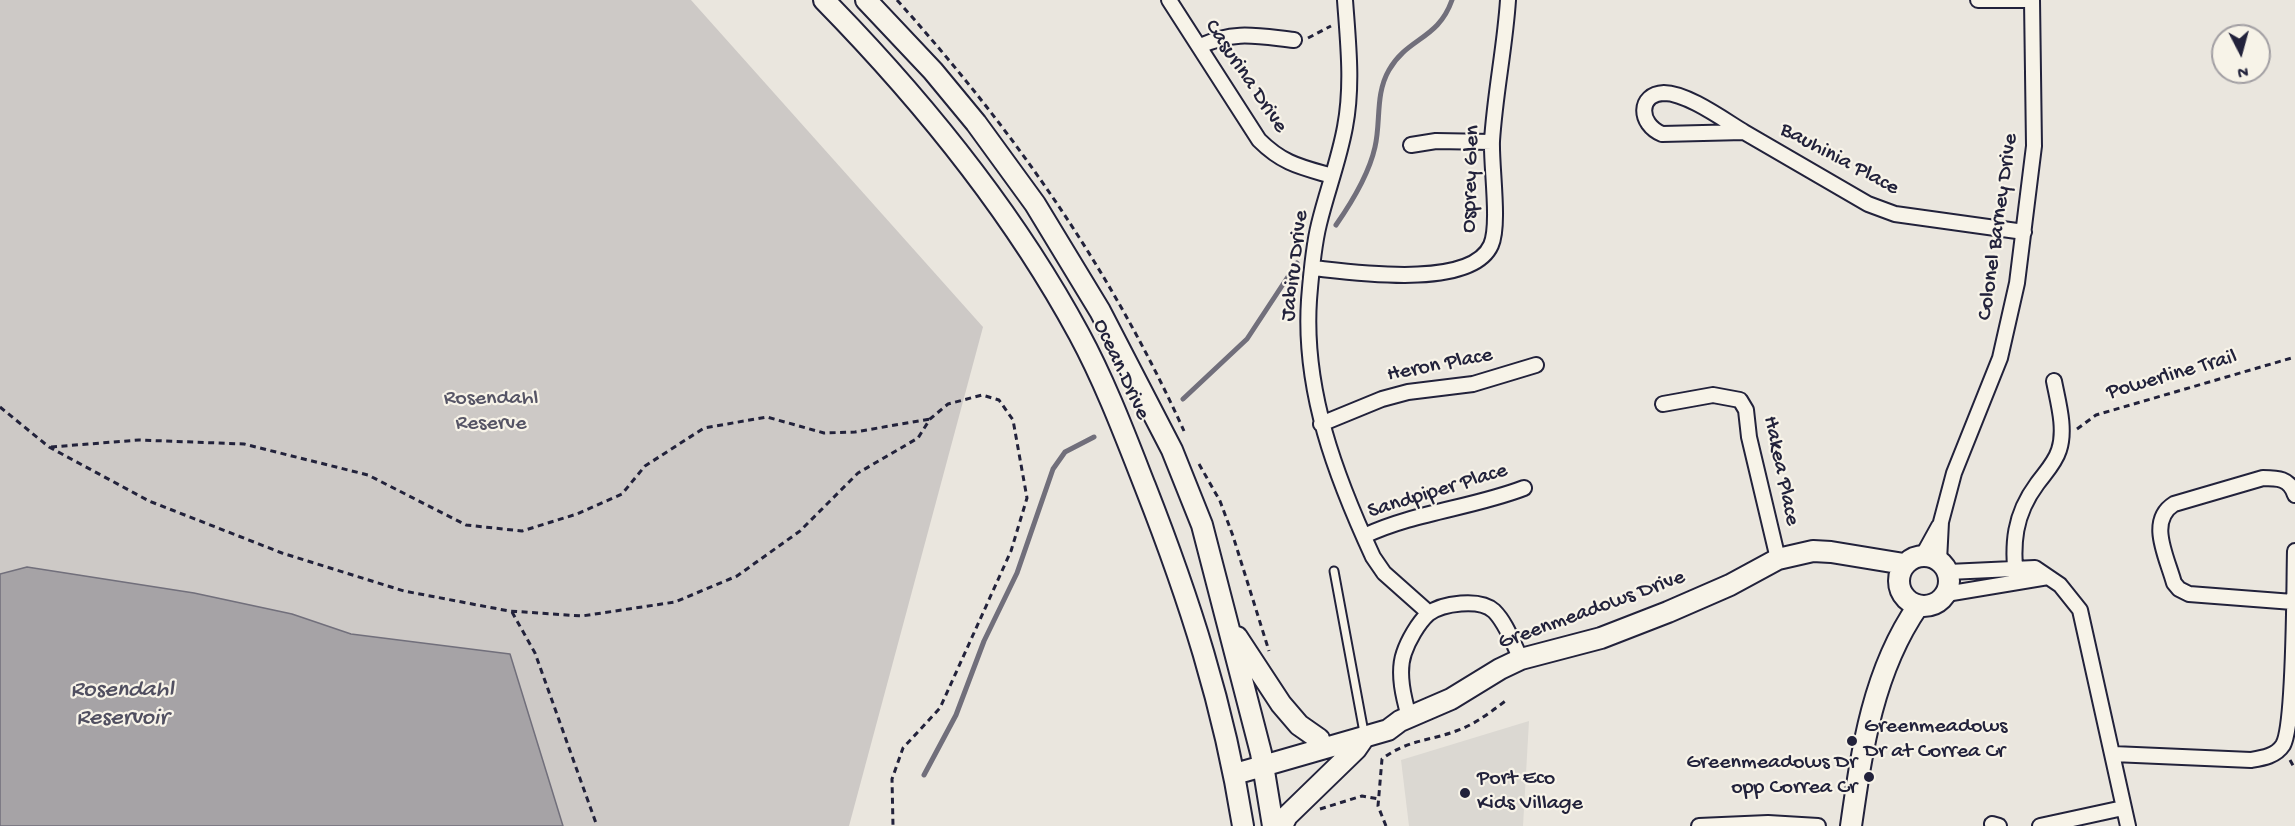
<!DOCTYPE html>
<html>
<head>
<meta charset="utf-8">
<style>
	body { margin:0 }
	#map { position:relative; width:2295px; height:826px; overflow:hidden; background:#eae6de; font-family:"Gochi Hand",sans-serif }
	canvas { display:block }
	.north { position:absolute; left:2211px; top:24px; width:60px; height:60px; box-sizing:border-box; background:#f7f3e8; border:2px solid #a29fa3; border-radius:50%; rotate:174deg; font-size:16px; font-weight:700; line-height:24px; text-align:center; color:#22223b }
	.north::after { content:''; display:block; margin:auto; width:21px; height:27px; background:#22223b; clip-path:polygon(50% 0,100% 100%,50% 72%,0 100%) }
</style>
</head>
<body>
<div id="map">
<canvas width="2295" height="826"></canvas>
<div class="north">N</div>
</div>
<script>
const ctx = document.querySelector('canvas').getContext('2d');
ctx.lineJoin = 'round';
function fill(path, color) { ctx.fillStyle = color; ctx.fill(path, 'evenodd'); }
function trace(path, color, width, dash) { ctx.strokeStyle = color; ctx.lineWidth = width; ctx.lineCap = dash ? 'butt' : 'round'; ctx.setLineDash(dash || []); ctx.stroke(path); }
function drawText(font, color, halo, rows, align = 'center') {
  ctx.font = font + ' "Gochi Hand",sans-serif'; ctx.lineWidth = 4.5; ctx.setLineDash([]); ctx.textBaseline = 'middle'; ctx.strokeStyle = halo; ctx.fillStyle = color; for (const [text, x, y, turn = 0] of rows) {
    ctx.save(); ctx.translate(x, y); ctx.rotate((+turn || 0) * Math.PI / 180); ctx.textAlign = isNaN(turn) ? turn : align; if (halo) ctx.strokeText(text, 0, 0); ctx.fillText(text, 0, 0); ctx.restore();
  }
}
fill(new Path2D(`
	M1529,721L1523,826H1409L1401,760Z`), '#dbd8d2');
fill(new Path2D(`
	M0,0H691L983,327L849,826H0Z`), '#cdc9c6');
const water = new Path2D(`
	M27,567L194,593L292,614L351,634L510,654L563,826H0V574Z`);
fill(water, '#a6a3a6');
trace(water, '#716f7b', 1.5);
trace(new Path2D(`
	M1336,225C1352,202 1369,174 1375,147C1381,122 1375,94 1389,70C1408,37 1438,40 1452,0
	M1183,399L1247,339L1297,263
	M924,775L956,715L984,641L1017,573L1053,469L1065,452L1094,437`), '#716f7b', 5);
const lane = new Path2D(`
	M1334,571L1363,727`);
const street = new Path2D(`
	M1169,0L1259,140C1283,164 1301,167 1332,176
	M1345,0C1348,42 1353,85 1345,127C1339,160 1327,191 1319,224C1313,248 1311,275 1309,300C1303,391 1336,477 1373,557L1384,573L1429,613
	M1978,0H2032
	M1200,46C1235,30 1257,36 1294,40
	M1744,132C1724,120 1687,93 1664,93C1638,94 1638,124 1662,134L1744,132L1868,204L1895,214L2024,232
	M1411,145L1436,141L1492,142
	M1313,268C1351,272 1471,290 1491,245C1500,225 1491,166 1492,141C1495,93 1505,47 1508,0
	M1663,404L1713,395L1740,400L1746,410L1749,437L1778,559
	M1321,424L1382,399L1408,392L1473,384L1536,365
	M1364,536C1415,512 1472,508 1524,488
	M1923,555L1939,526
	M1939,561L1941,522L1954,473L2000,358L2017,283L2034,146L2032,0
	M1948,572L2035,568L2060,585L2080,610L2128,826
	M2016,580C2012,544 2014,515 2037,484C2045,473 2055,463 2059,450C2066,429 2058,402 2054,381
	M1946,594L2048,577
	M2293,602L2189,594L2179,589L2174,583C2167,557 2147,521 2174,504L2263,478C2277,478 2290,478 2295,495
	M1409,717C1404,699 1397,673 1404,653C1408,641 1418,623 1428,614C1442,603 1480,598 1494,611C1507,624 1513,644 1521,659
	M2113,754L2251,760C2263,758 2276,756 2283,745C2295,724 2294,585 2295,551
	M1992,824L1999,826
	M1699,826L1768,823L1818,826
	M2040,826L2123,808`);
const secondary = new Path2D(`
	M824,0C921,99 1013,212 1079,334C1105,382 1125,435 1145,486C1189,598 1224,706 1243,826
	M866,0L933,71L976,123L1035,204L1100,311L1172,450L1202,525L1261,753L1273,826
	M1899 581a25 25 0 1 1 50 0a25 25 0 1 1-50 0Z
	M1237,637L1281,704L1299,725L1319,739
	M1235,774L1388,730L1400,721L1451,699L1500,669L1521,659L1601,638L1668,612L1730,585L1778,559L1813,551L1831,552L1904,564
	M1282,826L1287,816L1356,749L1365,736
	M1851,826C1862,749 1873,671 1918,606`);
trace(lane, '#22223b', 11);
trace(street, '#22223b', 18);
trace(secondary, '#22223b', 24);
trace(new Path2D(`
	M897,0C1016,133 1110,268 1184,431
	M1308,38L1331,26
	M0,407L49,447L149,501L282,553L404,591L509,611L582,616L675,602L737,576L800,531L858,473L918,438L930,419L948,404L982,395L999,400L1013,420L1027,498L1011,551L940,708L903,748L892,779L893,826
	M2077,429L2096,415L2295,357
	M51,447L139,440L244,444L368,475L466,525L522,531L577,514L622,494L645,466L704,428L767,417L824,433L855,432L930,419
	M1199,464L1220,501L1233,536L1269,651
	M512,612L535,653L597,826
	M2290,760L2295,769
	M1320,809L1362,796L1379,799
	M1386,826L1378,806L1382,759C1407,740 1429,741 1456,731C1476,724 1492,711 1508,699`), '#22223b', 3, [6, 4.5]);
trace(lane, '#f7f3e8', 7);
trace(street, '#f7f3e8', 14);
trace(secondary, '#f7f3e8', 20);
for (const [x, y, r, color] of [
	[1852,741,6,"#22223b"],
	[1869,777,6,"#22223b"],
	[1465,793,6,"#22223b"]
]) { const dot = new Path2D(); dot.arc(x, y, r, 0, 2 * Math.PI); ctx.fillStyle = color; ctx.fill(dot); trace(dot, '#f7f3e8', 2); }
drawText('22px', '#22223b', '#f7f3e8', [
	["Casurina Drive",1245,77,56],
	["Bauhinia Place",1839,160,28],
	["Osprey Glen",1472,179,-88],
	["Colonel Barney Drive",1999,227,-82],
	["Jabiru Drive",1296,266,-83],
	["Heron Place",1440,366,-11],
	["Ocean Drive",1120,370,65],
	["Powerline Trail",2172,376,-16],
	["Hakea Place",1780,471,78],
	["Sandpiper Place",1438,492,-17],
	["Greenmeadows Drive",1592,611,-20]
]);
drawText('22px', '#555465', '#f7f3e8', [
	["Rosendahl",491,400],
	["Reserve",491,425]
]);
drawText('22px', '#22223b', '#f7f3e8', [
	["Greenmeadows",1864,728],
	["Dr at Correa Cr",1864,753],
	["Greenmeadows Dr",1857,764,"right"],
	["opp Correa Cr",1857,789,"right"],
	["Port Eco",1477,780],
	["Kids Village",1477,805]
], 'left');
drawText('italic 24px', '#504f60', '#f7f3e8', [
	["Rosendahl",122,691],
	["Reservoir",122,719]
]);
</script>
</body>
</html>
